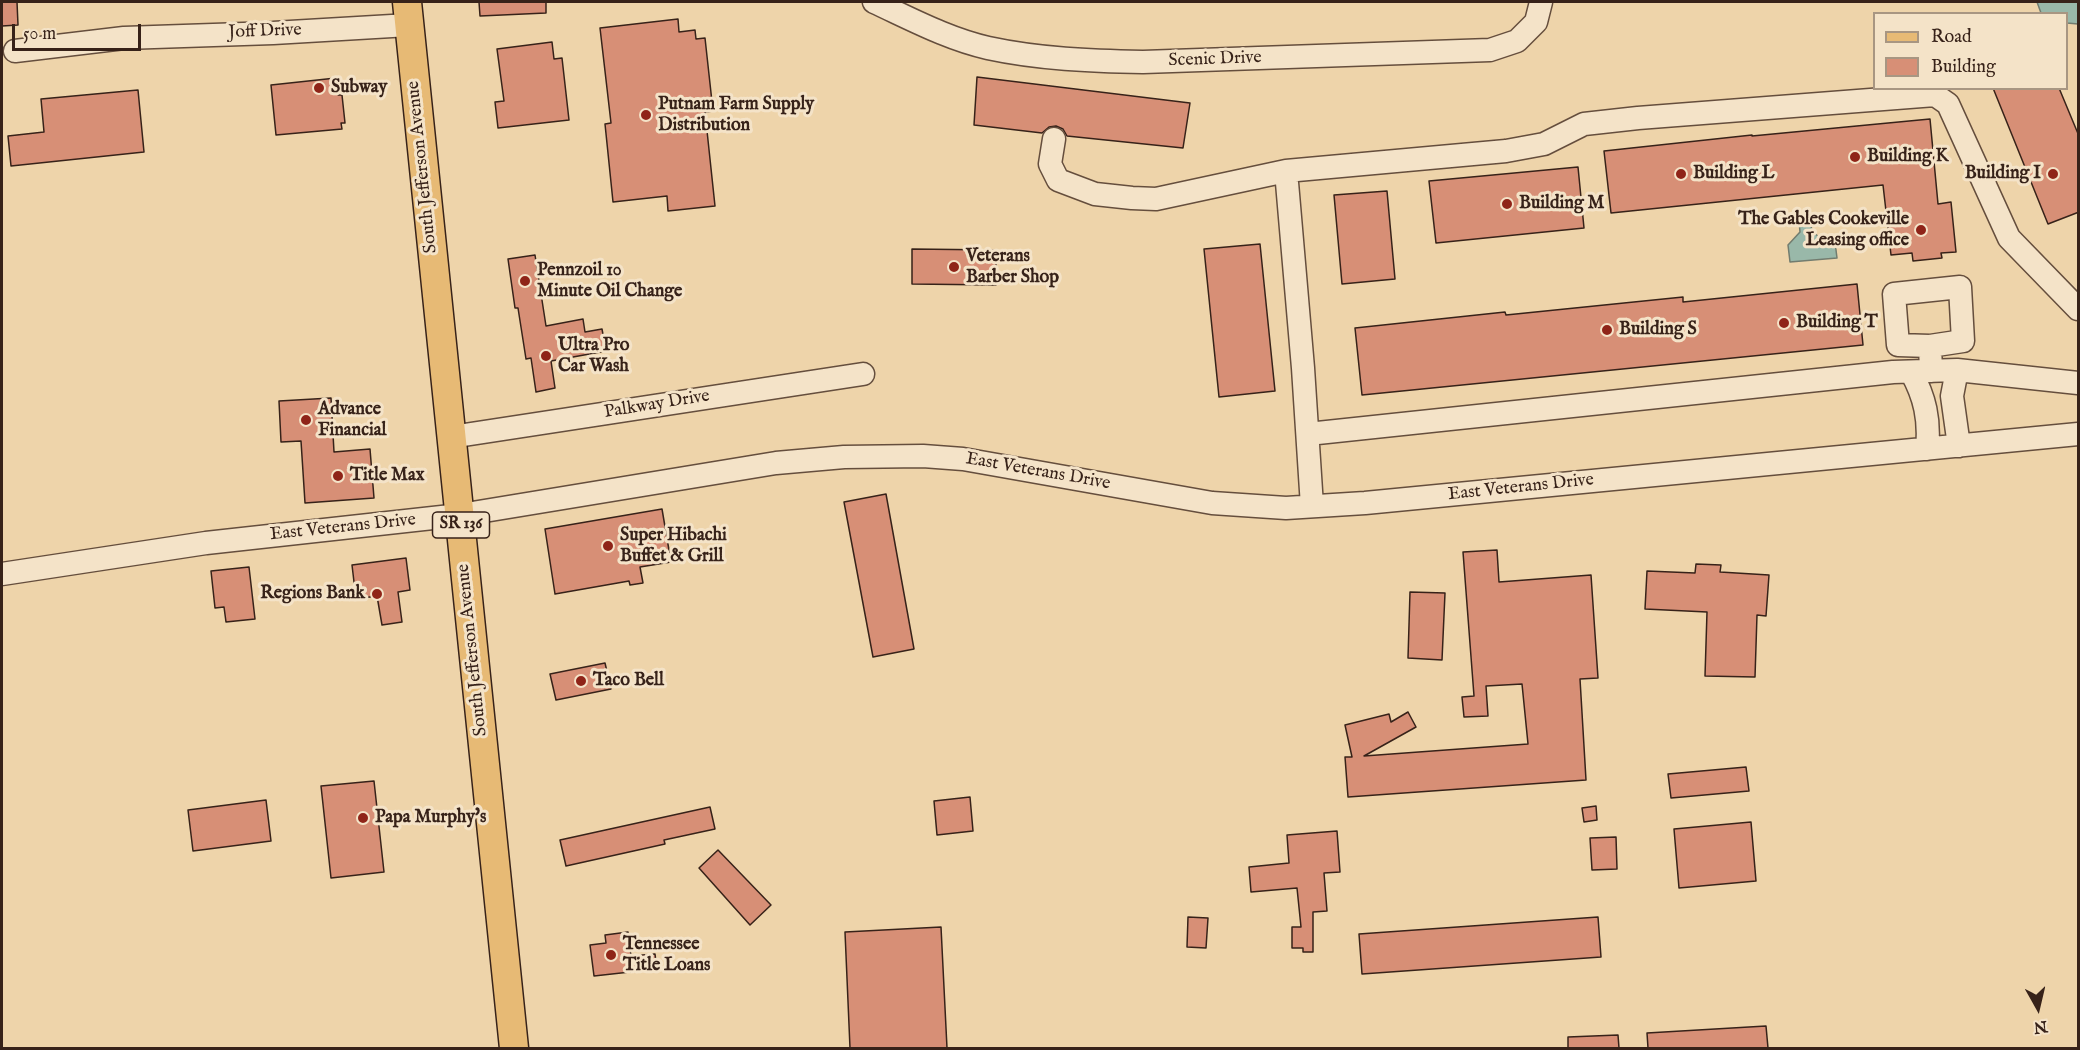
<!DOCTYPE html>
<html>
<head>
<meta charset="utf-8">
<style>
	body { margin:0 }
	#map { position:relative; width:2080px; height:1050px; overflow:hidden; background:#eed4aa; font-family:"IM FELL English",serif }
	canvas { display:block }
	.frame { position:absolute; inset:0; border:3px solid #372219; pointer-events:none }
	.legend { position:absolute; left:1873px; top:12px; width:195px; height:78px; box-sizing:border-box; background:#f4e3c8; border:2px solid #a89682; margin:0; padding:8px 10px; list-style:none; font-size:18px; color:#372219 }
	.legend li { display:flex; align-items:center; gap:12px; height:30px }
	.legend b { width:30px; border:2px solid #a89682 }
	.north { position:absolute; left:2008px; top:978px; width:60px; height:60px; -webkit-text-stroke:4px #f4e3c8; paint-order:stroke; rotate:172deg; font-size:16px; font-weight:700; line-height:24px; text-align:center; color:#372219 }
	.north::after { content:''; display:block; margin:auto; width:21px; height:27px; background:#372219; clip-path:polygon(50% 0,100% 100%,50% 72%,0 100%) }
	.scale { position:absolute; left:12px; top:24px; width:129px; height:27px; box-sizing:border-box; border:3px solid #372219; border-top:0; padding-left:8px; font-size:18px; line-height:21px; white-space:nowrap; color:#372219; -webkit-text-stroke:4px #f4e3c8; paint-order:stroke }
</style>
</head>
<body>
<div id="map">
<canvas width="2080" height="1050"></canvas>
<div class="frame"></div>
<ul class="legend">
<li><b style="height:8px;background:#e7ba75"></b>Road</li>
<li><b style="height:16px;background:#d78f76"></b>Building</li>
</ul>
<div class="north">N</div>
<div class="scale">50 m</div>
</div>
<script>
const ctx = document.querySelector('canvas').getContext('2d');
ctx.lineJoin = 'round';
function fill(path, color) { ctx.fillStyle = color; ctx.fill(path, 'evenodd'); }
function trace(path, color, width, dash) { ctx.strokeStyle = color; ctx.lineWidth = width; ctx.lineCap = dash ? 'butt' : 'round'; ctx.setLineDash(dash || []); ctx.stroke(path); }
function drawText(font, color, halo, rows, align = 'center') {
  ctx.font = font + ' "IM FELL English",serif'; ctx.lineWidth = 6; ctx.setLineDash([]); ctx.textBaseline = 'middle'; ctx.strokeStyle = halo; ctx.fillStyle = color; for (const [text, x, y, turn = 0] of rows) {
    ctx.save(); ctx.translate(x, y); ctx.rotate((+turn || 0) * Math.PI / 180); ctx.textAlign = isNaN(turn) ? turn : align; if (halo) ctx.strokeText(text, 0, 0); ctx.fillText(text, 0, 0); ctx.restore();
  }
}
const water = new Path2D(`
	M2037,2H2078V24L2067,23L2066,14L2041,13Z
	M1810,219L1812,231L1827,244L1835,242L1837,258L1790,262L1788,245L1800,232L1799,221Z`);
fill(water, '#99b8a9');
trace(water, '#727c6f', 1.5);
const building = new Path2D(`
	M2,2H17L18,25L2,26Z
	M479,2H546V13L480,16Z
	M678,19L679,32L695,30L696,39L705,38L713,111L705,112L715,206L668,211L667,196L613,202L605,124L611,123L600,28Z
	M552,42L554,59L562,58L569,120L498,128L495,102L504,101L497,49Z
	M977,77L1190,103L1183,148L1067,136L1063,129L1056,126L1049,127L1042,133L974,125Z
	M336,78L338,95H342L345,123H341L342,129L276,135L271,85Z
	M1993,88H2059L2079,136V212L2048,224Z
	M138,90L144,152L11,166L8,136L44,132L41,99Z
	M1930,119L1938,204L1951,202L1956,252L1941,253L1942,258L1913,261L1912,253L1891,255L1883,185L1611,213L1604,151L1752,135V136Z
	M1578,167L1584,228L1436,243L1429,181Z
	M1387,191L1395,279L1342,284L1334,195Z
	M1260,244L1275,391L1219,397L1204,249Z
	M912,249L996,250V285L912,284Z
	M535,255L546,326L583,319L585,332L602,329L606,351L551,361L555,388L536,392L531,358L526,359L518,308H515L508,259Z
	M1857,284L1863,345L1362,395L1355,328L1505,312L1506,315L1683,297V302Z
	M331,398L334,452L370,449L374,498L305,503L301,441L281,442L279,401Z
	M886,494L914,649L873,657L844,502Z
	M662,509L671,562L640,567L643,583L630,585L629,581L555,594L545,529Z
	M1497,550L1499,582L1591,575L1598,678L1580,679L1586,780L1348,797L1345,757H1352L1345,725L1389,714L1391,722L1408,712L1416,727L1364,756L1528,744L1522,684L1486,686L1488,716L1464,717L1462,697L1474,696L1463,552Z
	M406,558L410,590L398,592L402,622L382,625L377,596L356,599L352,565Z
	M1696,564L1721,565L1720,572L1769,575L1766,616L1757,615L1755,677L1705,676L1707,612L1645,609L1647,571L1695,573Z
	M249,567L255,619L226,622L224,607L215,608L211,571Z
	M1410,592L1445,593L1442,660L1408,658Z
	M605,663L611,689L556,700L550,674Z
	M1746,767L1749,791L1671,798L1668,774Z
	M374,781L384,872L331,878L321,786Z
	M970,797L973,831L937,835L934,801Z
	M266,800L271,841L193,851L188,810Z
	M1596,806L1597,820L1584,822L1582,808Z
	M710,807L715,829L664,840L665,844L566,866L560,840Z
	M1751,822L1756,881L1679,888L1674,829Z
	M1337,831L1340,872L1324,873L1327,911L1313,912V952H1303V948H1292V927H1301L1297,888L1251,892L1249,867L1289,863L1287,835Z
	M1616,837L1617,869L1592,870L1590,838Z
	M718,850L771,905L750,925L699,868Z
	M1188,917L1208,918L1206,948L1187,947Z
	M1598,917L1601,957L1362,974L1359,934Z
	M941,927L947,1048H850L845,932Z
	M628,932L631,956L655,954L657,969L594,976L590,945L606,943L605,935Z
	M1766,1026L1768,1048H1648L1647,1033Z
	M1618,1035L1619,1048H1568V1037Z`);
fill(building, '#d78f76');
trace(building, '#372219', 1.5);
const minor = new Path2D(`
	M874,2C911,19 948,39 988,48C1039,59 1091,61 1143,62L1490,50L1517,41L1536,22L1541,2
	M15,51L124,38L273,33L409,25
	M1054,139L1050,164L1058,180L1095,194L1132,198L1156,199L1286,171L1506,151L1544,144L1584,124L1638,118L1935,95L1948,104L2009,238L2078,309
	M1286,171L1303,368L1312,506
	M1930,346L1898,345L1894,294L1960,287L1963,341L1930,346L1931,371
	M1911,372C1925,397 1930,420 1927,449
	M1308,434L1893,372L1957,370
	M451,437L863,374
	M1959,446L1952,396L1957,370L2078,383
	M2,574L206,543L460,515L776,463L844,457L923,456L963,459L1212,503L1286,508L1365,503L2078,434`);
const major = new Path2D(`
	M407,2L514,1048`);
trace(minor, '#654e3d', 25);
trace(major, '#372219', 31);
trace(minor, '#f4e3c8', 22);
trace(major, '#e7ba75', 28);
for (const [x, y, r, color] of [
	[319,88,6,"#8f2418"],
	[646,115,6,"#8f2418"],
	[1855,157,6,"#8f2418"],
	[1681,174,6,"#8f2418"],
	[2053,174,6,"#8f2418"],
	[1507,204,6,"#8f2418"],
	[1921,230,6,"#8f2418"],
	[954,267,6,"#8f2418"],
	[525,281,6,"#8f2418"],
	[1784,323,6,"#8f2418"],
	[1607,330,6,"#8f2418"],
	[546,356,6,"#8f2418"],
	[306,420,6,"#8f2418"],
	[338,476,6,"#8f2418"],
	[608,546,6,"#8f2418"],
	[377,594,6,"#8f2418"],
	[581,681,6,"#8f2418"],
	[363,818,6,"#8f2418"],
	[611,955,6,"#8f2418"]
]) { const dot = new Path2D(); dot.arc(x, y, r, 0, 2 * Math.PI); ctx.fillStyle = color; ctx.fill(dot); trace(dot, '#f4e3c8', 2); }
for (const [x, y, w] of [
	[461,525,57]
]) { const box = new Path2D(); box.roundRect(x - w / 2, y - 13, w, 26, 4.5); ctx.fillStyle = '#f4e3c8'; ctx.fill(box); trace(box, '#372219', 1.5); }
drawText('bold 16px', '#372219', null, [
	["SR 136",461,525]
]);
drawText('18px', '#372219', '#f4e3c8', [
	["Joff Drive",265,32,-2],
	["Scenic Drive",1215,60,-2],
	["South Jefferson Avenue",423,167,-96],
	["Palkway Drive",657,405,-9],
	["East Veterans Drive",1038,472,10],
	["East Veterans Drive",1521,488,-6],
	["East Veterans Drive",343,528,-6],
	["South Jefferson Avenue",473,650,-96]
]);
drawText('bold 18px', '#372219', '#f4e3c8', [
	["Subway",331,88],
	["Putnam Farm Supply",658,105],
	["Distribution",658,126],
	["Building K",1867,157],
	["Building L",1693,174],
	["Building I",2041,174,"right"],
	["Building M",1519,204],
	["The Gables Cookeville",1909,220,"right"],
	["Leasing office",1909,241,"right"],
	["Veterans",966,257],
	["Barber Shop",966,278],
	["Pennzoil 10",537,271],
	["Minute Oil Change",537,292],
	["Building T",1796,323],
	["Building S",1619,330],
	["Ultra Pro",558,346],
	["Car Wash",558,367],
	["Advance",318,410],
	["Financial",318,431],
	["Title Max",350,476],
	["Super Hibachi",620,536],
	["Buffet & Grill",620,557],
	["Regions Bank",365,594,"right"],
	["Taco Bell",593,681],
	["Papa Murphy's",375,818],
	["Tennessee",623,945],
	["Title Loans",623,966]
], 'left');
</script>
</body>
</html>
